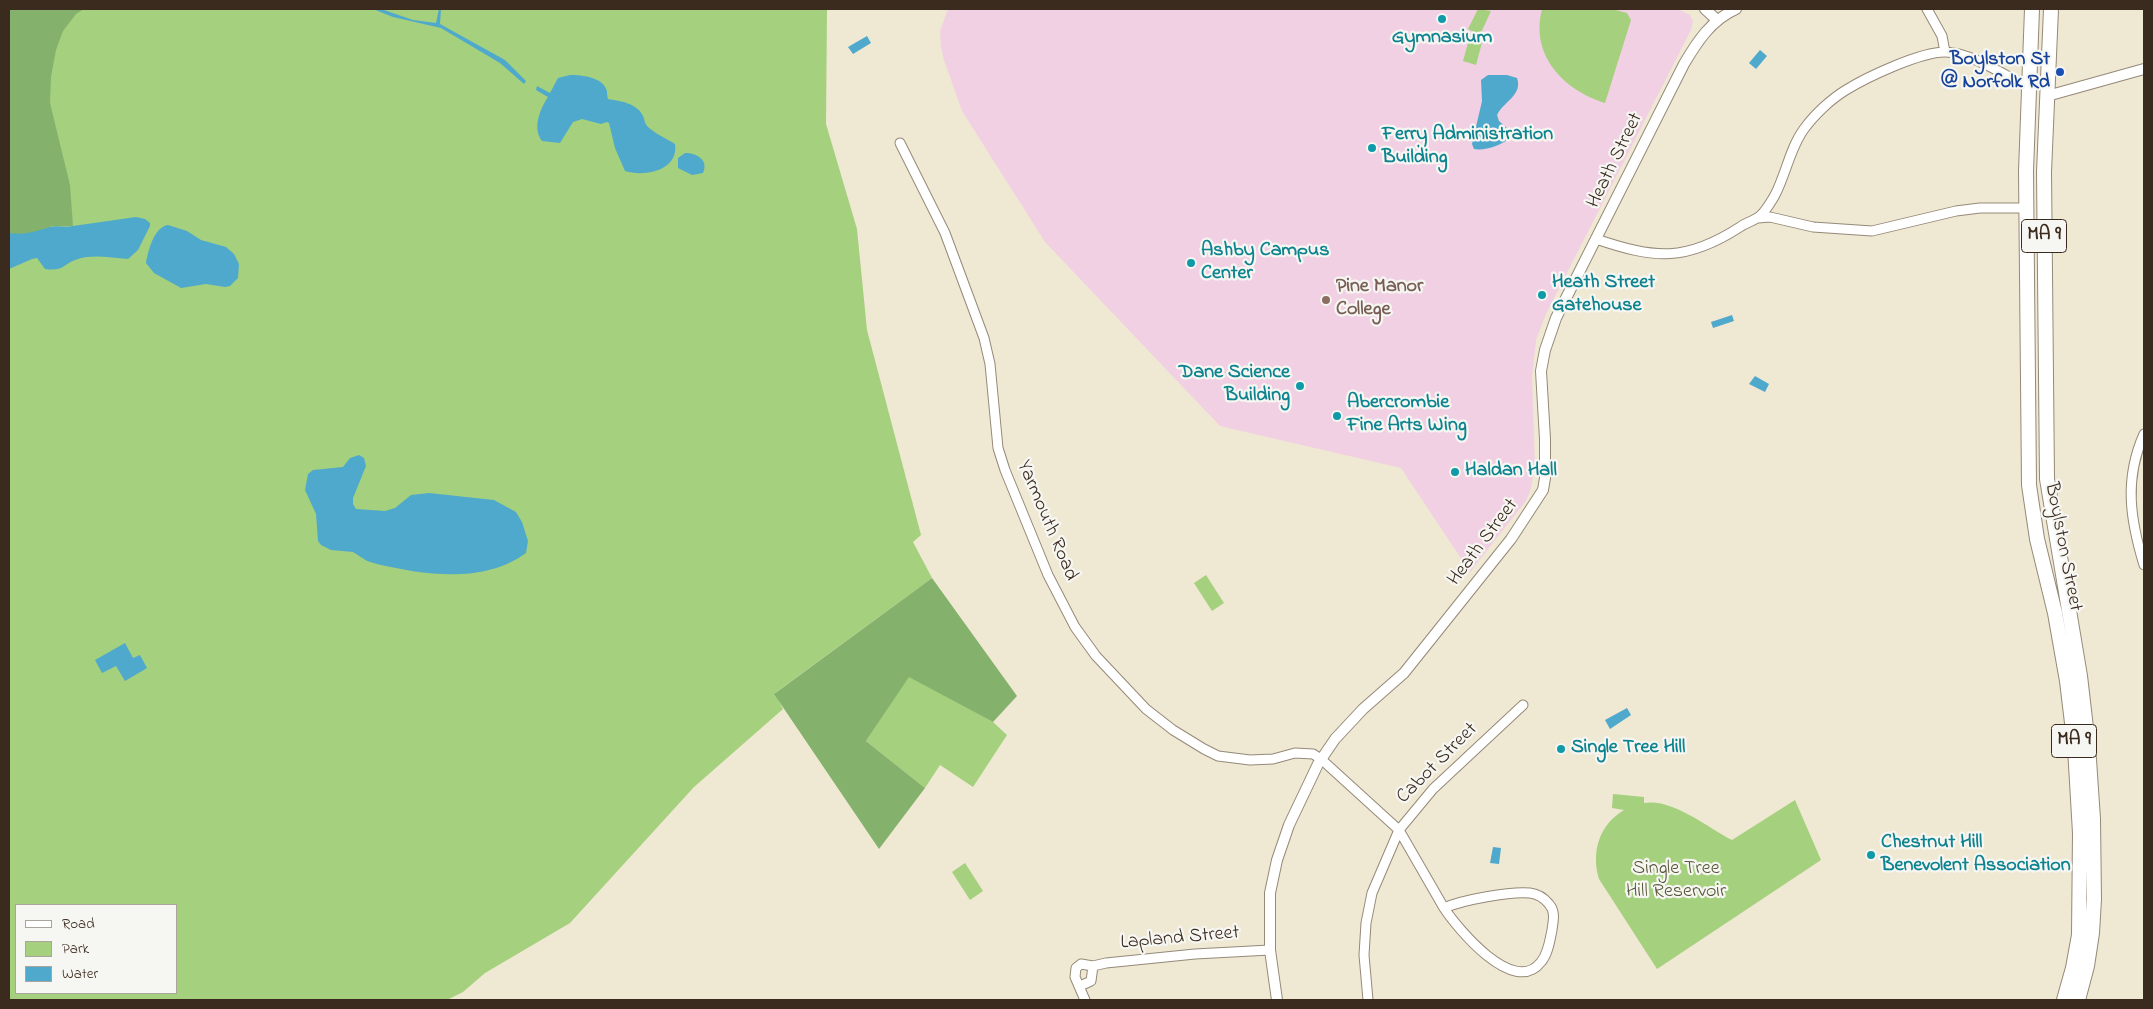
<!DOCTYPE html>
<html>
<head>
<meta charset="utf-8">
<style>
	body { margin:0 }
	#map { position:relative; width:2153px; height:1009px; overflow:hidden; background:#efe8d3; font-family:"Indie Flower",sans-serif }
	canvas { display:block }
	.frame { position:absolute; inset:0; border:10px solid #3b2a1e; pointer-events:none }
	.legend { position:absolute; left:15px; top:904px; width:162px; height:90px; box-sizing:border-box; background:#f6f6f2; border:1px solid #aba49d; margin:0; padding:6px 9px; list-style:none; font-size:15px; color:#3b2a1e }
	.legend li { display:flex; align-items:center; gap:10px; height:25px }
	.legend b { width:25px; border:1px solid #aba49d }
</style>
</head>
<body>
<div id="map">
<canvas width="2153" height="1009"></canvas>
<div class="frame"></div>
<ul class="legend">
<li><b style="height:6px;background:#fff"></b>Road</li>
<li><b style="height:14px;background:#a5d07d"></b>Park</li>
<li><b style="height:14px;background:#4fa9cc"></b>Water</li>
</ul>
</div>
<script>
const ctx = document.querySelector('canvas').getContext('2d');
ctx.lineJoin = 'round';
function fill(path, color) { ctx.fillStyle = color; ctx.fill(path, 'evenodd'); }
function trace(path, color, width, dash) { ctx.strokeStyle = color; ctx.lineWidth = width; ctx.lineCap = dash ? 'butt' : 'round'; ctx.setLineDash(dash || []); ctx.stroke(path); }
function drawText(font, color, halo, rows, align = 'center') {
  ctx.font = font + ' "Indie Flower",sans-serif'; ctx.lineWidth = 4.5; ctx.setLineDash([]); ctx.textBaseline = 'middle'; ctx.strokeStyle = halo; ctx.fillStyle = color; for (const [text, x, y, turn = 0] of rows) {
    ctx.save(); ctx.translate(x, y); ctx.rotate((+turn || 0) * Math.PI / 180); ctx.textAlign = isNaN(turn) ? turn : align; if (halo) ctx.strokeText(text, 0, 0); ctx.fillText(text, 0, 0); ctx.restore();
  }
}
fill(new Path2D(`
	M948,9H1678L1690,15L1693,21L1691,30L1546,314L1536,340L1532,377L1535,467L1530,492L1525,502L1470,572L1401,468L1220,426L1045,242L962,111L944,60L941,47L940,31Z`), '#f1d0e3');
fill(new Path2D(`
	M9,9H827L826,124L857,229L867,330L921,535L913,542L932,578L775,693L783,709L694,787L570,923L485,973L463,992L447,1000H9ZM16,905H176V993H16Z
	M1478,9L1491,11L1480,35L1468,29Z
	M1542,9H1612L1627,13L1631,20L1605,103C1564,90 1530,56 1542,9Z
	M1470,36L1483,39L1476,65L1463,61Z
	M1206,575L1224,603L1212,611L1194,583Z
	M909,676L993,722L1007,735L973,787L940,765L925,788L866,741Z
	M1613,794L1644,797V803C1672,798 1707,827 1732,840L1795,800L1821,860L1657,969L1599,879C1591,852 1599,825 1624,810L1612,808Z
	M965,863L983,891L970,900L952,872Z`), '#a5d07d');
fill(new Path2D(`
	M9,9H84L76,14L63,31L56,50L51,77L50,103L70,185L73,226H52L44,230L17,236L9,233Z
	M932,578L1017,696L993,722L909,677L866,741L925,788L879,849L774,694Z`), '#84b26c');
fill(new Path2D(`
	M373,9H381L413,20L436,23L439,9H441L440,24L505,60L526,81L524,84L500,63L441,28L393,17Z
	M867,36L871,43L853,54L848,47Z
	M1760,50L1767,56L1756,69L1749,63Z
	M570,75C582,75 603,77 607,91C607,93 607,96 608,99C620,101 637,103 643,116C645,120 644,123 648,127C656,134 667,139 675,144C679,171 644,177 625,171L615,148L609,123L607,122L601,124L582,119L573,122L560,143L542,141C532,128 540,109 548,97L536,90L537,86L550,93L558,78Z
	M1488,75H1507L1517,78C1523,95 1504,101 1497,115L1499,121L1510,131V138C1502,145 1485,151 1474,149L1472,144L1482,101L1481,80Z
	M685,153C697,153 709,160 703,173L692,175L678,168V158Z
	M136,217L145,219L150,223V226L138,250L128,259C112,258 94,254 78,259C64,263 64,272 45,269L37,258L32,259L9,269V233C26,235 33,232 50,227C56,225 66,228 73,226C94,223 115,220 136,217Z
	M168,225L187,231L201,240L226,247L234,254L239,264L238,278L230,286L225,287L206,284L181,288L154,273L146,263C148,251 154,227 168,225Z
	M1732,315L1734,321L1713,328L1711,322Z
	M1755,376L1769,384L1765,392L1749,384Z
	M359,455L364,458L366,466L353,498V504L356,509L385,511L395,508L411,495L429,493L494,500L516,512L522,522L528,541L526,553C484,584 424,575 377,564L367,561L353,552L331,550L321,545L318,541L316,514L305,490L308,474L313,470L343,467L350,458Z
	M125,643L133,658L140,655L147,668L125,681L116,666L102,673L95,660Z
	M1627,708L1631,715L1610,729L1605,720Z
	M1493,847L1501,848L1499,864L1490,863Z`), '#4fa9cc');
const minor = new Path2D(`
	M1927,9L1942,36L1945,52
	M900,143L945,233L984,338L990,364L998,448L1005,470L1048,575L1075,627L1096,656L1146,709L1173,730L1204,749L1218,756L1250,760L1273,759L1295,753L1313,754L1321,759L1399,830L1444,908C1462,900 1511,891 1530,893C1538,894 1545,899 1549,904C1556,912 1553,921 1552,930C1550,940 1548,954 1541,962C1514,997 1458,929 1444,908
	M1758,218L1770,217L1813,227L1872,231L1956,211L1980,208H2026
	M1596,239C1655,259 1686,262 1740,227C1745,223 1751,222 1757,218C1763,215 1771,202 1775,195C1786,174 1790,148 1804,129C1814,115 1831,99 1846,90C1867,77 1920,52 1945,52C1970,52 2006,76 2028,87
	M2144,434C2124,479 2130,519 2144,565
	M1080,986L1091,981L1093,966
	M1085,1000L1075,977L1076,968L1081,964L1093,966L1106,963L1195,954L1270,950
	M1368,1000L1364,955L1366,923L1372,893L1399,830L1433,789L1523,705`);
const tertiary = new Path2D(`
	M1705,9L1717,20
	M2047,96L2144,69
	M1277,1000L1270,950V893L1277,860L1289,825L1318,764L1335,739L1363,709L1404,673L1511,539L1543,490L1545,478V439L1541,371L1545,350L1556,318L1684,64C1697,42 1711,20 1736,9`);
const trunk = new Path2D(`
	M2032,9L2026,171L2029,485L2037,539L2055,613L2067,681L2075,748L2080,833L2079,935L2073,968L2064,1000
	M2051,9L2044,172L2047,479L2080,676L2088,745L2093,819L2094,899L2092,933L2087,966L2078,1000`);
trace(minor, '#958978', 11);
trace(tertiary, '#958978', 12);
trace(trunk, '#958978', 16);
trace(minor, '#fff', 9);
trace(tertiary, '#fff', 10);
trace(trunk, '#fff', 14);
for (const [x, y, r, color] of [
	[1442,19,5,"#0f9aa8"],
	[2060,72,5,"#1a4fb4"],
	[1372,148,5,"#0f9aa8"],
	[1191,263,5,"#0f9aa8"],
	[1542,295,5,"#0f9aa8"],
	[1326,300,5,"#8d6e63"],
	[1300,386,5,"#0f9aa8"],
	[1337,416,5,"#0f9aa8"],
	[1455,472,5,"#0f9aa8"],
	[1561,749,5,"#0f9aa8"],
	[1871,855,5,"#0f9aa8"]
]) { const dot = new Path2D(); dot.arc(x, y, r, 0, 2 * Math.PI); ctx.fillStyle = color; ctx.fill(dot); trace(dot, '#f6f6f2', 2); }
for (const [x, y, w] of [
	[2044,236,45],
	[2074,741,45]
]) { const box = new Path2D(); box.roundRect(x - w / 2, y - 16.5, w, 33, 4); ctx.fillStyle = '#f6f6f2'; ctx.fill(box); trace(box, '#3b2a1e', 1); }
drawText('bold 19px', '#3b2a1e', null, [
	["MA 9",2044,236],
	["MA 9",2074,741]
]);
drawText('bold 20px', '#0d838f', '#f6f6f2', [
	["Gymnasium",1442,39,"center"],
	["Ferry Administration",1382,136],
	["Building",1382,159],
	["Ashby Campus",1201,252],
	["Center",1201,275],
	["Heath Street",1552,284],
	["Gatehouse",1552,307],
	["Dane Science",1290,374,"right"],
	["Building",1290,397,"right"],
	["Abercrombie",1347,404],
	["Fine Arts Wing",1347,427],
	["Haldan Hall",1465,472],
	["Single Tree Hill",1571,749],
	["Chestnut Hill",1881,844],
	["Benevolent Association",1881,867]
], 'left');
drawText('bold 20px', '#164399', '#f6f6f2', [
	["Boylston St",2050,61],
	["@ Norfolk Rd",2050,84]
], 'right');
drawText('20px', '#3b2a1e', '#f6f6f2', [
	["Heath Street",1616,161,-64],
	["Yarmouth Road",1046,521,67],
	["Heath Street",1484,543,-53],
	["Boylston Street",2062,547,79],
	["Cabot Street",1438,764,-45],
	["Lapland Street",1180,939,-5]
]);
drawText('bold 20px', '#785e54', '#f6f6f2', [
	["Pine Manor",1336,288],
	["College",1336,311]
], 'left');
drawText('20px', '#565436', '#f6f6f2', [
	["Single Tree",1676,870],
	["Hill Reservoir",1676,893]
]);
</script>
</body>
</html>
